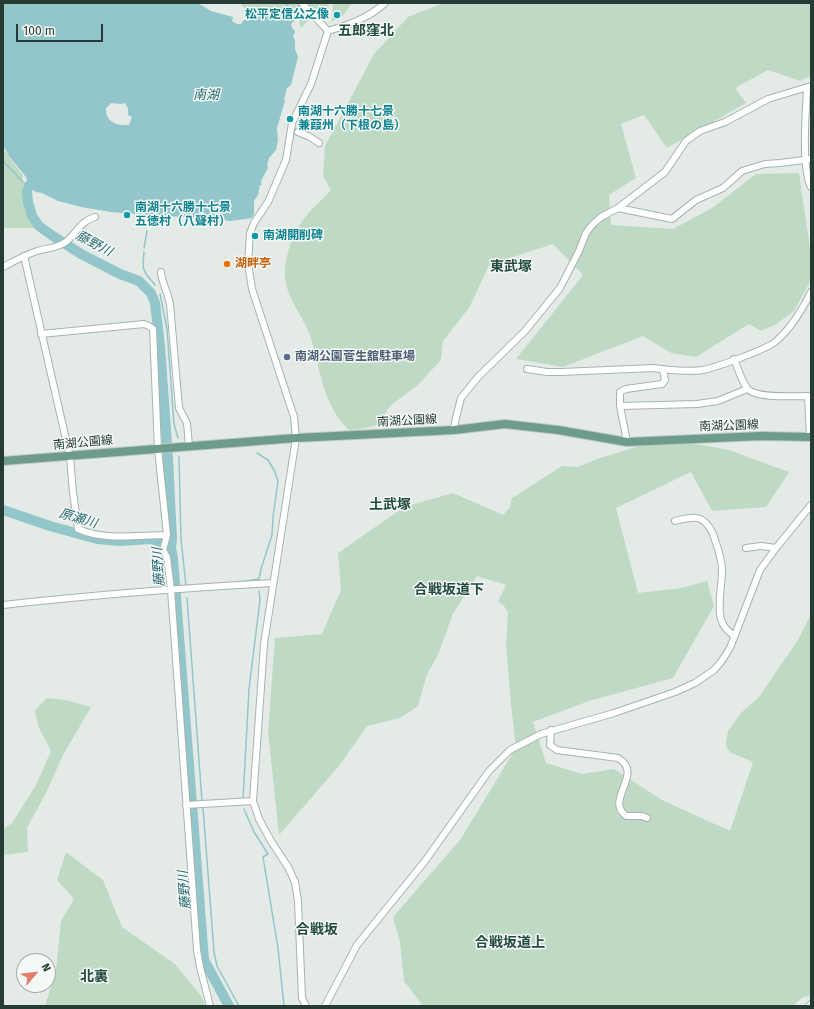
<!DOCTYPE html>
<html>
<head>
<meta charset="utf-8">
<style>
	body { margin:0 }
	#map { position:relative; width:814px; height:1009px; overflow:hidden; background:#e4ebe7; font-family:"Fira Sans",sans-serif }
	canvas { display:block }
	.frame { position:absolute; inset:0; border:4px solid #253b33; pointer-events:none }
	.north { position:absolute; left:16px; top:953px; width:40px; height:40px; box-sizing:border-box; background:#f4f8f6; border:1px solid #a1aca8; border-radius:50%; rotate:62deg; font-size:11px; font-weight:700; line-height:16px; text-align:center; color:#253b33 }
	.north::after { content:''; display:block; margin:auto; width:14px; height:18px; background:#e27f6b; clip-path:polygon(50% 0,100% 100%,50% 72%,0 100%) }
	.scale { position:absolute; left:16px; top:24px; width:87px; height:18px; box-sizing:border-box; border:2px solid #253b33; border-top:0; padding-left:5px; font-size:12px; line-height:14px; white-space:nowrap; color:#253b33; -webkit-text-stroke:3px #f4f8f6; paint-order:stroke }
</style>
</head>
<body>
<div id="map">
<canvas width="814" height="1009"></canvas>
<div class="frame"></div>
<div class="north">N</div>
<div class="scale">100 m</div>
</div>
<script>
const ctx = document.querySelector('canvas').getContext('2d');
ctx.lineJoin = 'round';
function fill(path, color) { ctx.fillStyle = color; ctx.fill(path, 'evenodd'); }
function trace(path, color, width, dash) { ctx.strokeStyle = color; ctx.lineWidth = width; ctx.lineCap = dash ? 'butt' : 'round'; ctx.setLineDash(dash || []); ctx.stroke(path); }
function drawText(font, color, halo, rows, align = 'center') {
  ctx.font = font + ' "Fira Sans","Noto Sans JP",sans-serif'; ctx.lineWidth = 3; ctx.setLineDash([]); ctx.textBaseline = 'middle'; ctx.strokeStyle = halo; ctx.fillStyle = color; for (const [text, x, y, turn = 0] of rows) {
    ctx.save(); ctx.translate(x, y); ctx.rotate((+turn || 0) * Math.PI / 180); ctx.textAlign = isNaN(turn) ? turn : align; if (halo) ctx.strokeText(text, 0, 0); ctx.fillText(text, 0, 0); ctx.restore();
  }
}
fill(new Path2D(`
	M240,3H297L306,13L308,21L301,28L298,18L290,9L281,10H246Z
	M305,3H329L327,19L321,21Z
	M333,3H353L350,6L342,17L332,21Z
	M445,3H811V76L800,81L768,70L735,88L746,103L667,148L644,115L621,124L636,178L609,195L611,225L673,229L712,208L756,174L799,173L811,255V280L794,311L775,325L761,331L749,324L696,357L671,353L643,336L563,367L516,359L583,275L553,244L489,265L469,308L443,341L441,360L417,386L391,405L377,425L362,429L349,430C323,405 321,372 311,339C307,324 297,312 291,298C287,290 284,279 285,269C286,251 296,227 308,214C315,205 324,198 331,190L323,176L325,146L374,54L408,17L433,7Z
	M3,149L22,174L26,202L40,228H3Z
	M674,440L729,450L789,472L766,507L712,511L691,472L616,508L638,593L682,588L707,581L714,606L673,678L589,701L533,722L546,763L582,774L614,769L662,800L730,831L753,762L732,753L727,749L726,742L728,731L741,713L759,697L798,640L811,614V996L803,997L793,1006H423L404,981L400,943L393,917L460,840L516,748L511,705L506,645L508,612L504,606L498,601L506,585L477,576L453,614L438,655L427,674L418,706L400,718L367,726L339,766L279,835L268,732L275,638L322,634L341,590L338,553L404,507L453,493L503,515L510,507L512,498L562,466L578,467L597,459L655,441Z
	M47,698L66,700L91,707L63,755L46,793L27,828L28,852L3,855V829L12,823L36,785L51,751L38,726L35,710Z
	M66,852L103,880L122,927L175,964L202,997L205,1006H45L56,970L61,921L74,899L57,880Z`), '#bfdac4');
fill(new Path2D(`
	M3,3H198L211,11L233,17L232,21L237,24H241L244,20L253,19C260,6 282,14 294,17L295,20L291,24L292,28L295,31V33L293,35L295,41V49L298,57L291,85L287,88L284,100L285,101L277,128L278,140L276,150L269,158L267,165L268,168L261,181L262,185H260L258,195L254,201V214L252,218L231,221L204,218L167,216L156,219L154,216L148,215L111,212L81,207L58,201L42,193L36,192L30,188L26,177L8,155L3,145ZM111,103L121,104L125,103L128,108V115L132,117L129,125C117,126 105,122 106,108Z`), '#92c6ca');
trace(new Path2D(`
	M280,13L289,3
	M3,161L27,186V191
	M144,248L147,231
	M144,252C142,273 143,270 155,285
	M160,294L167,329L174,424L178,438
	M179,456L181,539L186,586
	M232,583L259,579L261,569L272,535L273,517L278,481L275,472L268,460L257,453
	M187,598L202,801
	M243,799L249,689L260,600L259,591
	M203,808L214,952L217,966L239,1006
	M244,809L254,832L268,854L263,857L278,948L284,1006`), '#92c6ca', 1.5);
trace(new Path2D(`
	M37,176L29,186L27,191L28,202L32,216L39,226L53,236L81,254L120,274L139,281L151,293L155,303L160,346L168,458L172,539L171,548L173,558L204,960L229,1006
	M3,510L50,526L97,539L120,541L151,539L158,541L171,548`), '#92c6ca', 10);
const minor = new Path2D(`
	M302,3L328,31L311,84L292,123L286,160L268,202L254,223L250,233L248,263L252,289L294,417L296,438L264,644L253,801L259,819L271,841L288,867L295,882L298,901L302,998L306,1006
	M328,31C348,25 369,18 385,3
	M807,88C806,113 801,166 811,187
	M298,132L310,137L319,143
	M618,208L672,219L696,200L723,188L742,171L765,164L780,163L811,159
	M24,256L70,457L73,492L78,529C105,541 138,535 167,535
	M3,267C14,261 25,255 37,251C47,248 59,248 67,241C77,232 81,221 95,217
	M161,272C162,283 168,293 170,304L179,408L187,423L189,446
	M41,334L144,324L149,326L153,329L158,449L167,535L163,550L167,557L171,590L197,950L200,967L210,1006
	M734,359C738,368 741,380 747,388C754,399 795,396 808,396L810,437
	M527,369L547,372H561L654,368C665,370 692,372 703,370C717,367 765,350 775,342C791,329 802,310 811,292
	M620,406L697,404L718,401L747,389
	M454,430L455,422L461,398L478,377L525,331L560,288L579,251L586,233L592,225L601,217L618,208L665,172L686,141L700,131L725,122L768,99L811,86
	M627,442L620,406V392L626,389L662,384L665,380L663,369
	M675,521C694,516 704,514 713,534C717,546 722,558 722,570C722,586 717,604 721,619C723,627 728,631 734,636
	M746,548L761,546L776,548
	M3,605C92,595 183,588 273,583
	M551,730L550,745L557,750L618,758C645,774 604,799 626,816H642L647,818
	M186,805L253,801
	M325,1006L357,945L425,861L489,771L510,750L541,734L614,713L675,692L695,683L714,670L721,662L730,648L760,570L776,548L811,505
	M809,1006L811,1004`);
const major = new Path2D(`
	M3,461L296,438L454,430L505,424L558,430L627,442L761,436L811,437`);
trace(minor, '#a7b3ad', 8);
trace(major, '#c2c8c6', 10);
trace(minor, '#fff', 6);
trace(major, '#6d9c8c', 8);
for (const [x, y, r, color] of [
	[337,15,4,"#0f9aa8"],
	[290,119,4,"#0f9aa8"],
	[127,215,4,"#0f9aa8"],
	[255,236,4,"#0f9aa8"],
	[227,264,4,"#e8710a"],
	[287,357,4,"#5c6f8a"]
]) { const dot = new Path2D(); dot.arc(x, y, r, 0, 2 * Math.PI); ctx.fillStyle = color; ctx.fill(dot); trace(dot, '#f4f8f6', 1.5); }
drawText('bold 12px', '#0d838f', '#f4f8f6', [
	["松平定信公之像",329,15,"right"],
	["南湖十六勝十七景",298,112],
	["兼葭州（下根の島）",298,126],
	["南湖十六勝十七景",135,208],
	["五徳村（八聲村）",135,222],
	["南湖開削碑",263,236]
], 'left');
drawText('bold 12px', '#c56008', '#f4f8f6', [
	["湖畔亭",235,264]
], 'left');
drawText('bold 12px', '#4e5e75', '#f4f8f6', [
	["南湖公園菅生舘駐車場",295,357]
], 'left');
drawText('12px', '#253b33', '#f4f8f6', [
	["南湖公園線",407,421,-3],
	["南湖公園線",729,426,-2],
	["南湖公園線",83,443,-5]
]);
drawText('italic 13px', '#266970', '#f4f8f6', [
	["南湖",206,95],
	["藤野川",94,244,28],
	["原瀬川",78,519,17],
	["藤野川",159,567,-94],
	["藤野川",185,890,-95]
]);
drawText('bold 14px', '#234b3e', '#f4f8f6', [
	["五郎窪北",366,31],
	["東武塚",511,267],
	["土武塚",390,505],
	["合戦坂道下",449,590],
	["合戦坂",317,930],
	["合戦坂道上",510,943],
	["北裏",94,977]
]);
</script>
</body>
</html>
